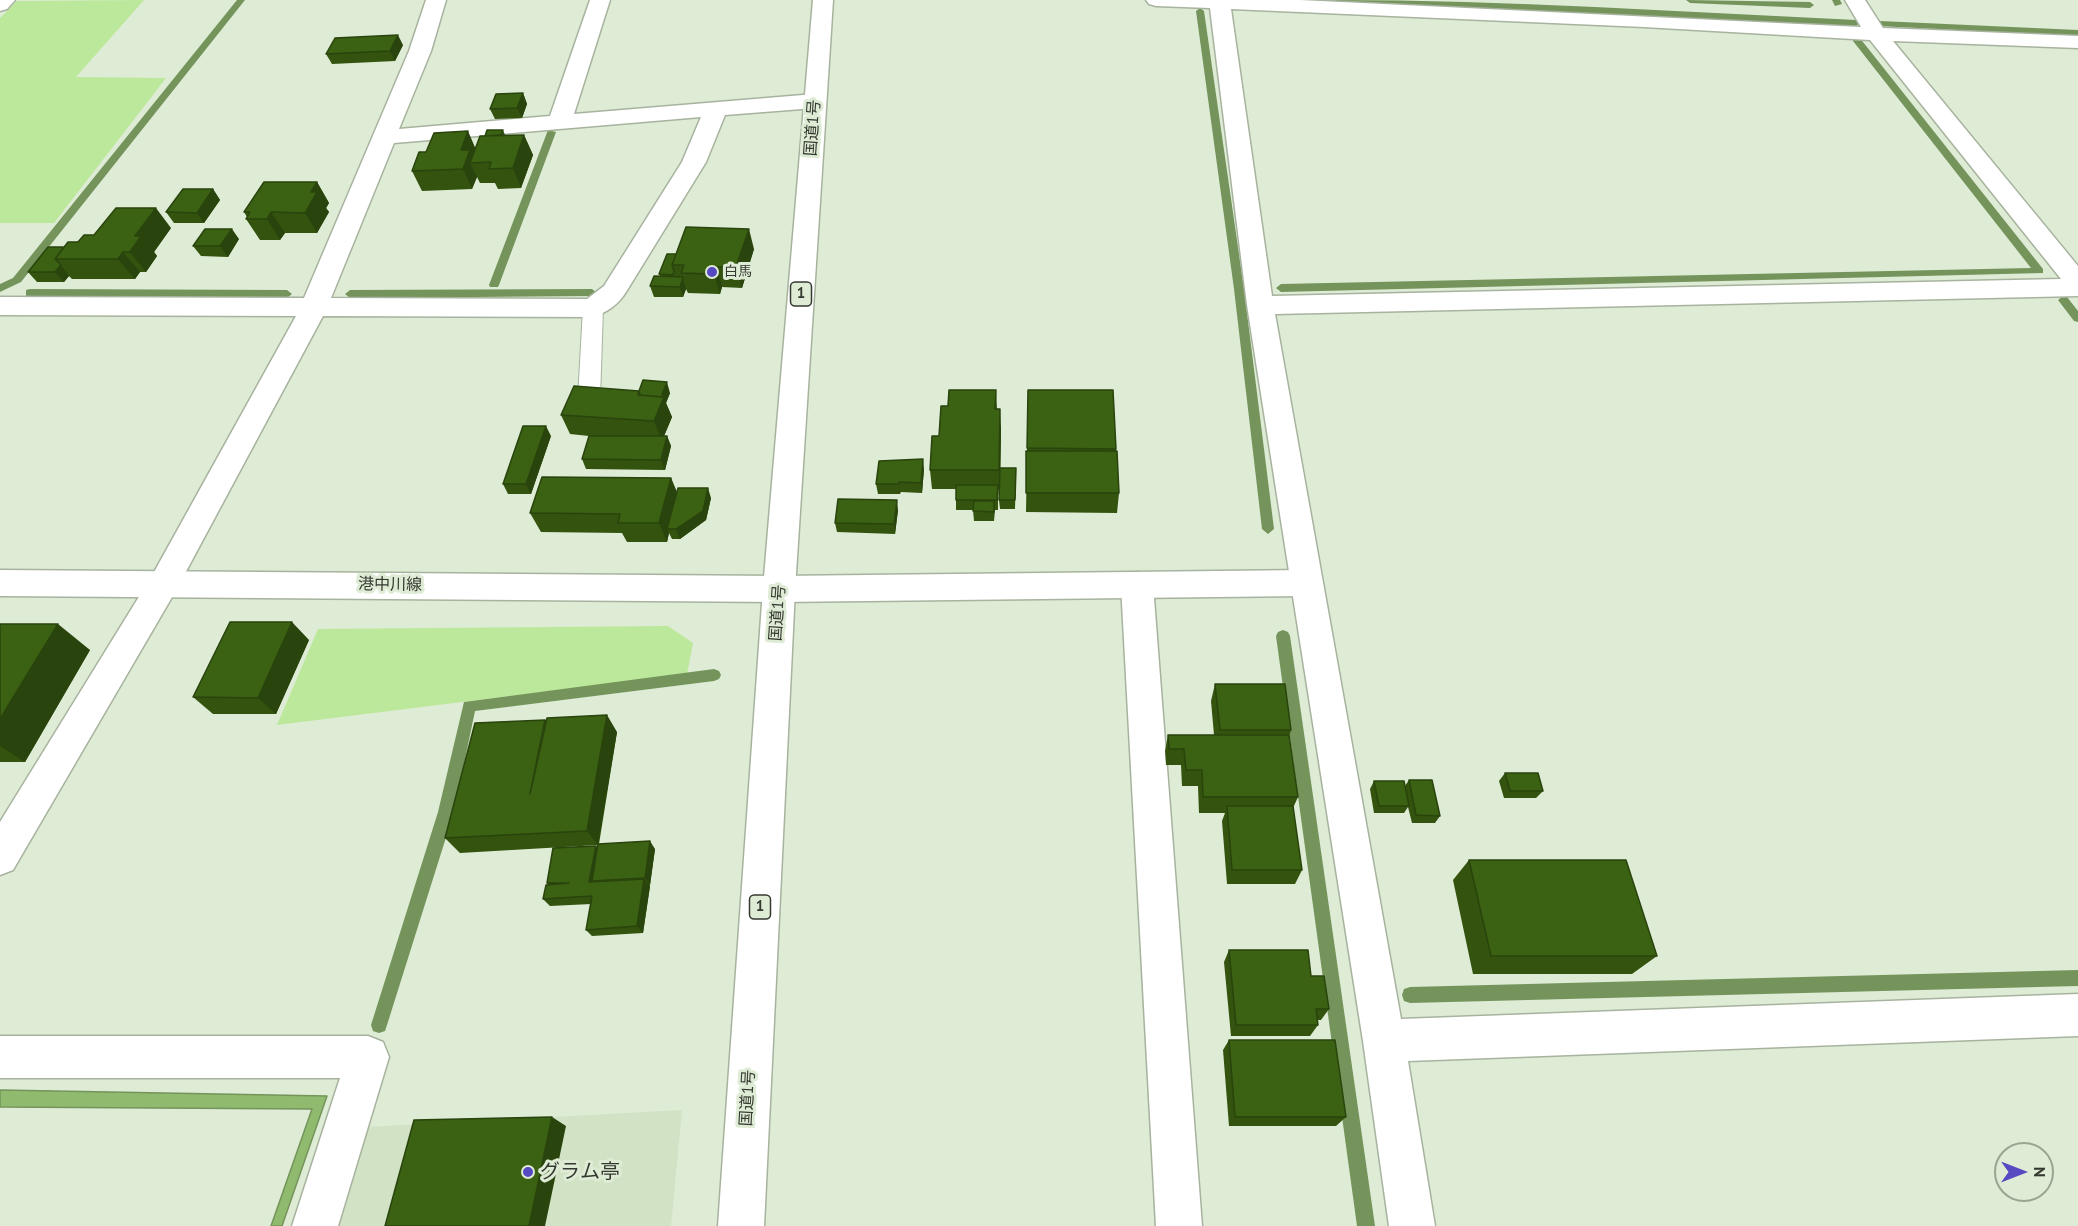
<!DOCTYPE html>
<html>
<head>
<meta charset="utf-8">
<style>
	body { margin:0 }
	#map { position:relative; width:2078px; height:1226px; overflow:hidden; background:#deebd5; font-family:"PT Sans",sans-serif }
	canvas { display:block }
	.north { position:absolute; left:1994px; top:1142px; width:60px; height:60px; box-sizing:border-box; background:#deebd5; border:2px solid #9aa493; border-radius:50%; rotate:90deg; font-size:16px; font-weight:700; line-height:24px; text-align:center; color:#343930 }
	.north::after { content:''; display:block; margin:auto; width:21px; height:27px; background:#5649c1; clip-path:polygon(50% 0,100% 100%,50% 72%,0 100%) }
</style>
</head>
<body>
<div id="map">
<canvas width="2078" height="1226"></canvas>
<div class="north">N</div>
</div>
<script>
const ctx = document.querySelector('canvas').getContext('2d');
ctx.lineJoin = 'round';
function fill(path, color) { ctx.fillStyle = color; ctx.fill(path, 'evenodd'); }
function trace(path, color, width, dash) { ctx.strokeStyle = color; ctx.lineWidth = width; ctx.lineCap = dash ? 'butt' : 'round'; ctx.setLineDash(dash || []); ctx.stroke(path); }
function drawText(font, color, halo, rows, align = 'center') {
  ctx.font = font + ' "PT Sans","Noto Sans JP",sans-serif'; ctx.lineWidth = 6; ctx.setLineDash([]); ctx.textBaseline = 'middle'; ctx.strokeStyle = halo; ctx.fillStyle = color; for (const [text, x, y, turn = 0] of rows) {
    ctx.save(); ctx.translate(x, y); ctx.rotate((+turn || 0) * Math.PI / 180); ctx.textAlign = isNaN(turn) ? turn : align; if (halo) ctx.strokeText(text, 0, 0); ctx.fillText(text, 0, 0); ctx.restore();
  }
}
fill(new Path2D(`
	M682,1110L671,1226H336L367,1127Z`), '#d1e2c5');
fill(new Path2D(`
	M144,0L76,77L166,78L54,223H0V18L17,1Z
	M668,626L693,643L687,674L277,725L318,629Z`), '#bce89b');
const water = new Path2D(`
	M0,1090L327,1096L282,1226H271L312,1109L0,1107Z`);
fill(water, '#90bb6e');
trace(water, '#74945b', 1.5);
fill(new Path2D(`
	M237,0H245L21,282L0,292V284L13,278Z
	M1334,0C1508,0 1682,12 1856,20L1860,23L1856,26L1338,3Z
	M1686,0L1810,2L1814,5L1810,8L1690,3Z
	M1832,0H1840L1842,4L1835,6Z
	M1200,8L1204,11L1244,289L1274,529L1268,534L1262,529L1234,289L1196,11Z
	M1880,21L2078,30V36L1877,26V22Z
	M1856,36L1859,37L2043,269V273L1281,292L1276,288L1281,284L2031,268L1853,41V37Z
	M548,130L556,132L499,285L498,287H490L489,285Z
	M30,289L287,290L292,294L287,298L26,296V290Z
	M592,289L597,293L596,296L350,298L345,294L350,290Z
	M2063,296L2067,297L2078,311V322L2074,321L2058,300Z
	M1283,630L1288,632L1290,636L1375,1226H1357L1276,636L1278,632Z
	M714,669L719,671L721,675L719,679L714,681L475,711L454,812L387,1025L385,1031L379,1033L373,1031L371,1025L438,812L464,702Z
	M2078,970V986L1410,1003L1404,1001L1402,995L1404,989L1410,987Z`), '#74945b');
const service = new Path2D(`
	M593,301L600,303L603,308L600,399L597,405L589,407L581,405L578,399L583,308L586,303Z`);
const minor = new Path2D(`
	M0,0H15L7,9L0,11Z
	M426,0H446L431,51L399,129L550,116L590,0H610L574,114L815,94L823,96L826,101L823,106L815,108L725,115L706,162L626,292C619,304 606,313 593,317L323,316L175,592L13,870L0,875V822L153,574L296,316L0,315V297L304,298L409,51ZM701,117L682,162L604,286L587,299L331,298L394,143Z
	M1146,0H1300L1861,27L1845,0H1865L1883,28L2078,36V48L1893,41L2078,266V296L1275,314L1401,1019L2078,994V1036L1408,1061L1435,1226H1389L1363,1041L1247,305L1210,8L1156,6L1149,4ZM1231,9L1644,27L1870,40L2061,279L1272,296Z
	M1137,572L1148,576L1153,585L1202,1226H1156L1121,585L1126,576Z
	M0,1036H368L383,1042L389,1057L338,1226H292L340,1078H0Z`);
const tertiary = new Path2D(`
	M1305,570L1316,574L1321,583L1316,592L1305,596L779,602L768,598L763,589L768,580L779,576Z`);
const secondary = new Path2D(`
	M0,570L779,576L790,580L795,589L790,598L779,602L0,596Z`);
const trunk = new Path2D(`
	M813,0H833L795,589L764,1226H718L763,589Z`);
trace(service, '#a7b39e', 2);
trace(minor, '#a7b39e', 3);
trace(tertiary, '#a7b39e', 3);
trace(secondary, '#a7b39e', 3);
trace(trunk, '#a7b39e', 3);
fill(service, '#fff');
fill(minor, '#fff');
fill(tertiary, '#fff');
fill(secondary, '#fff');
fill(trunk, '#fff');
fill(new Path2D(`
	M403,45L395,61L332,64L326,54Z
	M523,93L527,104L522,118L495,119L490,109Z
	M503,130L505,135H524L533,155L521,188L498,189L495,183H480L477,177L472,189L422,191L412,171L476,148Z
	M317,182L329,203L326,208L329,212L317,233H285L280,240H260L246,219L247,217L244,212Z
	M213,189L220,200L204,223H174L166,212Z
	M171,228L154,252L157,256L146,272H140L135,279H72L69,276L64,282H37L28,272L64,247L94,235Z
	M239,239L228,257L201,256L193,246Z
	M754,249L742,288L722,287L720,294L688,293L686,289L683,297H654L650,286L660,276L659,274L676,254Z
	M996,390L997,409L1001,429L1000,489H998V510H995L994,521H974L973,510H956V489H932L930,470L939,436Z
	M1028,390L1116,449L1119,493L1117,513L1026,512Z
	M639,391L670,393L666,403L672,417L664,436H667L671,446L665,470L586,469L582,459L589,436L570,434L561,415Z
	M551,436L531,494H508L503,484Z
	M1016,468L1015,509H1000L999,500Z
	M924,469L922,493L901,492L900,494H878L876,484Z
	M671,478L677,493L711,498L706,520L680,539H672L669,533L667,542H627L622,533L541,532L530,513Z
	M898,510L895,534L837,532L835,523Z
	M0,624L90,650L25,762H0Z
	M309,640L276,714H213L193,697Z
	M1215,684L1291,730L1289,737L1298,797L1293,808L1302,870L1295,884H1227L1222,821L1225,813H1199L1198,786H1182L1181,765H1166L1165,751L1168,735H1214L1211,701Z
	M546,722L617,732L599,844L655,849L650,885H649L650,886L643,933L592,936L586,930L591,904L550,906L543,899L548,885L547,883L597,848L598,845L460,853L445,838Z
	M1505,773L1543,791L1536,798H1504L1499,781Z
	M1409,780L1440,816L1435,823H1412L1408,807L1404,813H1374L1370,789L1374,781L1405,786Z
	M1469,860L1657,956L1632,974H1473L1453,880Z
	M1229,950L1311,976L1329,1009L1321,1020H1317L1318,1025L1310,1036H1231L1224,962Z
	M1229,1040L1346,1117L1336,1126H1229L1223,1050Z`), '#33530f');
fill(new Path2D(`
	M398,35L403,45L395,61L390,51Z
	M523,93L527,104L522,118L517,108Z
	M468,131L477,152L470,163L477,177L472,189L463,169L461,150Z
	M524,135L533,155L521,188L513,168Z
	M317,182L329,203L326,208L329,212L317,233L305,213L311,192Z
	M213,189L220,200L204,223L197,213Z
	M156,208L171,228L154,252L157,256L146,272L130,252L135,236Z
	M271,212L285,233L280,240L267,219Z
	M232,229L239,239L228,257L220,246Z
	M749,229L754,249L742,288L736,267Z
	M123,252L140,272L135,279L118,259Z
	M61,265L69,276L64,282L55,272Z
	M717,267L722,287L720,294L714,274Z
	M683,278L686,289L683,297L680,287Z
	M667,382L670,393L666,403L672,417L662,441L654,421L661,397Z
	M1000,409L1001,429L1000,489L999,470Z
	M546,426L551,436L531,494L526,484Z
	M667,436L671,446L665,470L661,460Z
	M923,459L924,469L922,493L921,483Z
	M671,478L679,497L667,529L669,533L667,542L659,523Z
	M708,488L711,498L706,520L680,539L676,529Z
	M897,500L898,510L895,534L894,524Z
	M292,622L309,640L276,714L258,698Z
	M58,624L90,650L25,762L0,746V719Z
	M607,715L617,732L598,845L587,831Z
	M545,720L556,736L530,794Z
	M650,841L655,849L650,885L645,878Z
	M596,846L602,854L592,881L596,885L589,882Z
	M644,879L650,886L643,933L637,926Z
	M552,1117L566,1126L545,1226H529Z`), '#29440d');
const building = new Path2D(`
	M398,35L390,51L326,54L335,38Z
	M523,93L517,108L490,109L496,94Z
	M487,130H503L501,135L485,136Z
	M468,131L461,150H470L463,169L412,171L419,152H426L434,133Z
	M524,135L513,168L489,169L491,162L470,163L480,136Z
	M264,182H317L311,192H317L305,213L271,212L267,219H246L250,212H244Z
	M183,189H213L197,213L166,212Z
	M116,208H156L135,236H141L130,252H123L118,259H55L68,242H78L84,235H94Z
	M686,227L749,229L736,267H717L714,274L681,273L684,265H672Z
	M205,229H232L220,246H193Z
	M48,247H64L55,259L61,265L55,272H28Z
	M667,254H676L672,265L674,271L673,275L659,274Z
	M654,276L683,277L680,287L650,286Z
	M643,380L667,382L661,397L640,395L639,391Z
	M574,386L639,391L638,395L664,397L654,421L561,415Z
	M949,390H996L995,409H1000L999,470H930L932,436H939L941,406H948Z
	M1028,390H1113L1116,449L1027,448Z
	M523,426H546L526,484H503Z
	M589,436H667L661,460L582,459Z
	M1026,451H1117L1119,493H1026Z
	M923,459L921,483L899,482V484H876L879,461Z
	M1000,468H1016L1015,500H999Z
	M542,477L671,478L659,523H618L620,514L530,513Z
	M956,485H998L997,500H956Z
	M678,488H708L703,511L676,529H667Z
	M838,499L897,500L894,524L835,523Z
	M974,501H994V512L973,511Z
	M230,622H292L258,698L193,697Z
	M0,624H58L0,719Z
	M1215,684H1285L1291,730H1220Z
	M607,715L587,831L445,838L475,723L545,720L530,794L547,718Z
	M1168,735H1289L1298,797H1203L1202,770H1186L1184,749H1169Z
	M1505,773H1538L1543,791H1510Z
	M1409,780H1432L1440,816L1416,815Z
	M1374,781H1404L1409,806H1379Z
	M1227,806H1293L1302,870H1232Z
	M650,841L645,878L592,881L598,844Z
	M596,846L589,882L644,879L637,926L586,930L592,896L543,899L546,885L569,883H547L553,848Z
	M1469,860H1626L1657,956H1491Z
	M1229,950H1308L1311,976H1324L1329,1009H1316L1318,1025H1236Z
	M1229,1040H1335L1346,1117H1235Z
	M552,1117L529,1226H385L414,1120Z`);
fill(building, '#3b6112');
trace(building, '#29440d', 1.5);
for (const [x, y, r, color] of [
	[712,272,6,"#5649c1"],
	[528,1172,6,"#5649c1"]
]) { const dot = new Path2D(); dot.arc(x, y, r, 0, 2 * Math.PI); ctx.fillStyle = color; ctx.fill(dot); trace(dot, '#deebd5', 2); }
drawText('14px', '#343930', '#deebd5', [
	["白馬",724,272]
], 'left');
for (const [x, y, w] of [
	[801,294,21],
	[760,907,21]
]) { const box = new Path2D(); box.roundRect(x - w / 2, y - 12, w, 24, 4.5); ctx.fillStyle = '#deebd5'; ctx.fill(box); trace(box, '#343930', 1.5); }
drawText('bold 15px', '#343930', null, [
	["1",801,294],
	["1",760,907]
]);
drawText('16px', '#343930', '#deebd5', [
	["国道1号",813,128,-86],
	["港中川線",390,585,1],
	["国道1号",778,613,-86],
	["国道1号",748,1098,-87]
]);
drawText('20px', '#343930', '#deebd5', [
	["グラム亭",540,1172]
], 'left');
</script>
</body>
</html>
